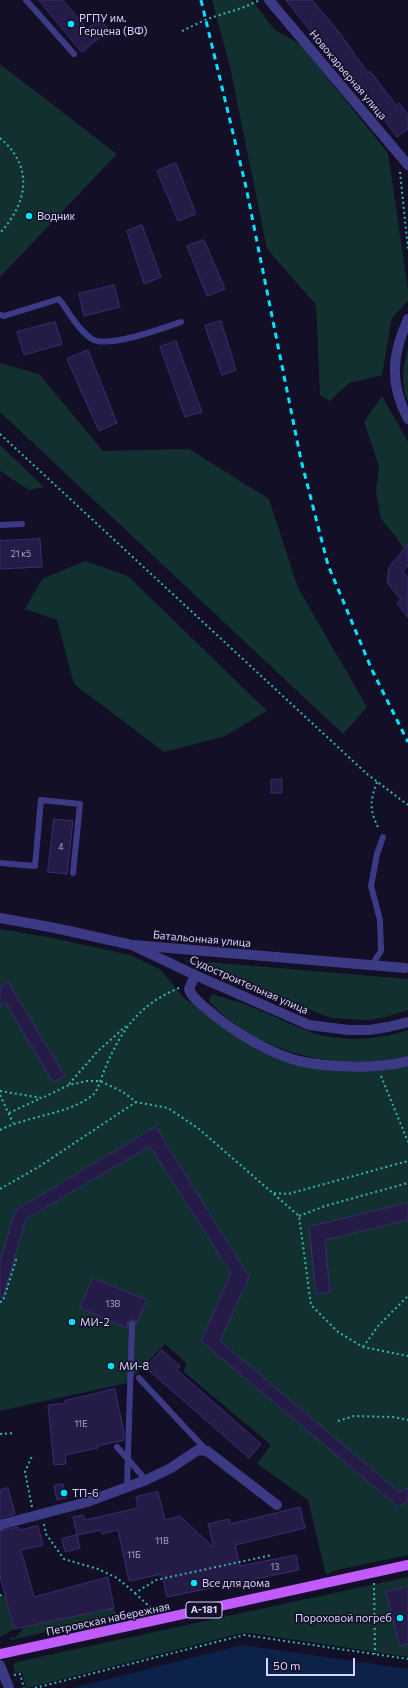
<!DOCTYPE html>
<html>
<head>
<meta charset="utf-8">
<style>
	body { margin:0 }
	#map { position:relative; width:408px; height:1688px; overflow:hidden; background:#130f26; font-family:Commissioner,sans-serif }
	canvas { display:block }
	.scale { position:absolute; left:266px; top:1658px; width:89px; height:18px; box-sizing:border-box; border:2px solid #d9d4ff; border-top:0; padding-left:5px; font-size:12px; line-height:14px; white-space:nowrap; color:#d9d4ff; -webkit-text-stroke:3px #130f26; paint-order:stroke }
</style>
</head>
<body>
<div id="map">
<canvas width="408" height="1688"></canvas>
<div class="scale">50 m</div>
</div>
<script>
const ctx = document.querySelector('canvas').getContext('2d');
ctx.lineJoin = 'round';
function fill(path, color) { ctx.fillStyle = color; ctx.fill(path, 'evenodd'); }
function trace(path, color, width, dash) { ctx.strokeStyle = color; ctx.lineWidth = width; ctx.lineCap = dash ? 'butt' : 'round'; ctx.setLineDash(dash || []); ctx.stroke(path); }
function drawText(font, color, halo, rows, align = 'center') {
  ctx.font = font + ' Commissioner,sans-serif'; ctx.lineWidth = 3; ctx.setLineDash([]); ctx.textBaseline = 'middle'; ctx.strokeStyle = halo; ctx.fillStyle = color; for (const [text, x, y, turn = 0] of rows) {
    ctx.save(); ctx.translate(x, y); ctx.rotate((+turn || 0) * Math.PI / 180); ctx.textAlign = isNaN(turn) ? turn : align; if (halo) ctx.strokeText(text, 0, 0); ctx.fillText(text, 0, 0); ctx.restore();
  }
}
fill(new Path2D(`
	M212,0H252L274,29L301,45L388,153L408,290V301L392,318L382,375L349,383L330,401L320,395L316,305L267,249L230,67Z
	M0,64L117,154L0,277Z
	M408,349V402C400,386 403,366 408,349Z
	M0,363L39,374L103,451L189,449L269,499L298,588L367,707L343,734L0,412Z
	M382,396L408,442V544L404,549L396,537L381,519L376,491L379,466L364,422Z
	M0,445L44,487L29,490L0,471Z
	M85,561L128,576L267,711L225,736L164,752L74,684L57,620L25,609L42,579Z
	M0,929L48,937L130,955L160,969L183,997L220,1025L284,1060L408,1064V1488L399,1492L220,1341L249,1277L156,1127L15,1211L0,1263Z
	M184,960L408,979V1010L386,1017L368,1020L331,1018Z
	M211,994C224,998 237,1001 249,1006C269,1013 288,1024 308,1031C340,1043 377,1040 408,1030V1057C399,1059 390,1061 381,1062C318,1066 252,1049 209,1001Z
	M150,1146L231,1273L201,1341L398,1507L408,1501V1555L333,1571L326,1575L308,1500L257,1464L271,1445L183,1371L187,1364L165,1344L127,1383L0,1411V1299L2,1298L26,1219Z
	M408,1577V1657L250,1633L237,1634L28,1688H26L22,1672L15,1673L13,1665L16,1662Z
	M5,1595L14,1629L0,1637V1598Z
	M114,1608L117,1616L11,1640L10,1638L16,1637L24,1627Z`), '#12302f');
fill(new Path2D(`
	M242,1645L408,1669V1688H73Z`), '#0c2248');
const building = new Path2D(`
	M39,0H63L87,29L100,19L109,30L82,52Z
	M286,0H312L339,32L368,73L370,71L396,105L399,103L408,115V129L397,137L373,104L347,72L345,74L321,39L319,41Z
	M176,163L196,214L178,221L157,171Z
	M142,225L161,277L144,284L127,231Z
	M204,240L225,289L207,296L187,246Z
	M114,285L120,307L84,316L79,294Z
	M221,321L236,370L222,375L205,326Z
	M55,322L62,344L24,355L17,332Z
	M176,341L202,412L185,417L160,347Z
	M88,350L117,423L99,431L67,359Z
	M40,539L42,567L0,569V541Z
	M408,544V565L403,571L408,578V618L397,603L401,600L387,582L389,568Z
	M282,779V793H271V780Z
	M54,819L73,821L67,874L48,872Z
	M8,981L65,1076L53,1082L5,1002L0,1007V989Z
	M156,1127L249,1277L220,1341L399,1492L408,1488V1501L398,1507L201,1341L231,1273L150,1146L26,1219L3,1297H0V1263L15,1211Z
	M408,1203V1220L325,1240L330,1292L316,1294L309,1227Z
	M93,1278L147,1300L136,1324L135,1320H130L128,1322L127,1328L80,1308Z
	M162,1350L180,1366L177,1370L261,1444L249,1458L146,1368Z
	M115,1389L124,1433V1440L97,1446L98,1448L65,1455L66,1464L54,1465L48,1405L66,1403L65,1401Z
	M63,1484L66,1498L57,1500L54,1486Z
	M8,1488L15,1514L0,1518V1490Z
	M158,1492L165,1520L180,1516L214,1548L208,1524L229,1519L230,1524L300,1507L305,1528L235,1545L240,1566L296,1555L299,1570L167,1597L162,1574L129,1581L118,1530L102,1534L101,1530L77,1535L73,1517L83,1515L85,1520L138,1508L136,1497Z
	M38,1526L43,1545L21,1550L34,1597L108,1577L114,1608L14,1629L0,1576V1531L18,1527L19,1530Z
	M77,1535L80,1548L65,1552L62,1539Z
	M408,1587V1644L400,1646L386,1592Z`);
fill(building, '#241b47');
trace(building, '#3b2d73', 1);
trace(new Path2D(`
	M182,31L207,19L242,8L258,1
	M0,138C34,167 28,202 0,233
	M400,172L408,249
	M0,434L367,774L408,805
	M377,782C370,801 369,810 379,829
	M381,1076L408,1142
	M69,1084L98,1051L126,1026
	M0,1091L42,1098L69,1085L87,1081H100L123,1092L136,1102L168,1108L199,1129L299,1216L311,1305L338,1332L363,1347L408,1356
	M0,1095L13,1123
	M9,1113L41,1098
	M0,1130C29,1115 69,1115 94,1094C98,1090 103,1073 106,1066C122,1029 140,1004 179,988
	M0,1189L40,1166L136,1102
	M274,1193L288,1194L408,1161
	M299,1216L325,1206L408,1183
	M0,1302L3,1301L17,1257
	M363,1347L379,1325L408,1296
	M338,1421L354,1416L393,1417L408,1420
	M0,1434L14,1433
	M32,1507L25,1472L32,1456
	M44,1524L46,1534L64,1559L98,1569L117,1578L135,1593L156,1580L272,1555
	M374,1583L375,1654
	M135,1593L153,1610
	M0,1596L4,1593
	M14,1675L20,1674L24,1688
	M35,1688L244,1635L408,1659`), '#2fb8b0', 2, [2, 3]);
trace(new Path2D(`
	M26,0L74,54
	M0,315L4,316L59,299C69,312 78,330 92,339C107,349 164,328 181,322
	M0,525L22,524
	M0,863L35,866L41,800L80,804L73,873
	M372,965L381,951L380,920L371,886L377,854L383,837
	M139,1378L207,1451
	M117,1447L146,1480
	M127,1487L132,1324`), '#3d3a85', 6);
trace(new Path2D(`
	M269,0L408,165
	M408,319C392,354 389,383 408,419
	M134,945L405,968
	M195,975L189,989C193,1000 205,1007 214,1015C236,1033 271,1054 299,1061C330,1068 377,1069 408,1061
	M0,1525L87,1502L146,1480L171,1468L198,1450L207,1451L277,1505
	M0,1665L9,1688`), '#3d3a85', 10);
trace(new Path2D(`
	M0,918L55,928L132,945L195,975L309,1025L349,1030H369L388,1027L408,1022`), '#3d3a85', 10);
trace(new Path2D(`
	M0,1654L408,1565`), '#c25bff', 10);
trace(new Path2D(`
	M201,0L246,187L301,460L328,565L372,670L408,742`), '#00e5ff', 3, [6, 5]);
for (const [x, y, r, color] of [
	[71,24,4,"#00e5ff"],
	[29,216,4,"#00e5ff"],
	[72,1322,4,"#00e5ff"],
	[111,1366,4,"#00e5ff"],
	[64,1493,4,"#00e5ff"],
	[194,1583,4,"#00e5ff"],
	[400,1618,4,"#00e5ff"]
]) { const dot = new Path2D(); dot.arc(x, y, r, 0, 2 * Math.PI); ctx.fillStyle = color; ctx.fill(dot); trace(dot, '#130f26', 1.5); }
drawText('9px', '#aca6d1', null, [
	["21 к5",21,554],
	["4",61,847],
	["13В",113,1304],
	["11Е",81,1424],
	["11В",162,1541],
	["11Б",134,1555],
	["13",275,1567]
]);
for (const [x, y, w] of [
	[204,1610,36]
]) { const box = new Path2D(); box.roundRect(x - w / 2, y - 8, w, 16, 3); ctx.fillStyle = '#130f26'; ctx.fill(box); trace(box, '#d9d4ff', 1); }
drawText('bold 10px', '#d9d4ff', null, [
	["А-181",204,1610]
]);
drawText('11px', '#d9d4ff', '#130f26', [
	["РГПУ им.",79,18],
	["Герцена (ВФ)",79,31],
	["Водник",37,216],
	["МИ-2",80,1322],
	["МИ-8",119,1366],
	["ТП-6",72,1493],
	["Все для дома",202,1583],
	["Пороховой погреб",392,1618,"right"]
], 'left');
drawText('11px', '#d9d4ff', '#130f26', [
	["Новокарьерная улица",348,75,50],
	["Батальонная улица",202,939,5],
	["Судостроительная улица",249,985,24],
	["Петровская набережная",108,1619,-12]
]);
</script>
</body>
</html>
